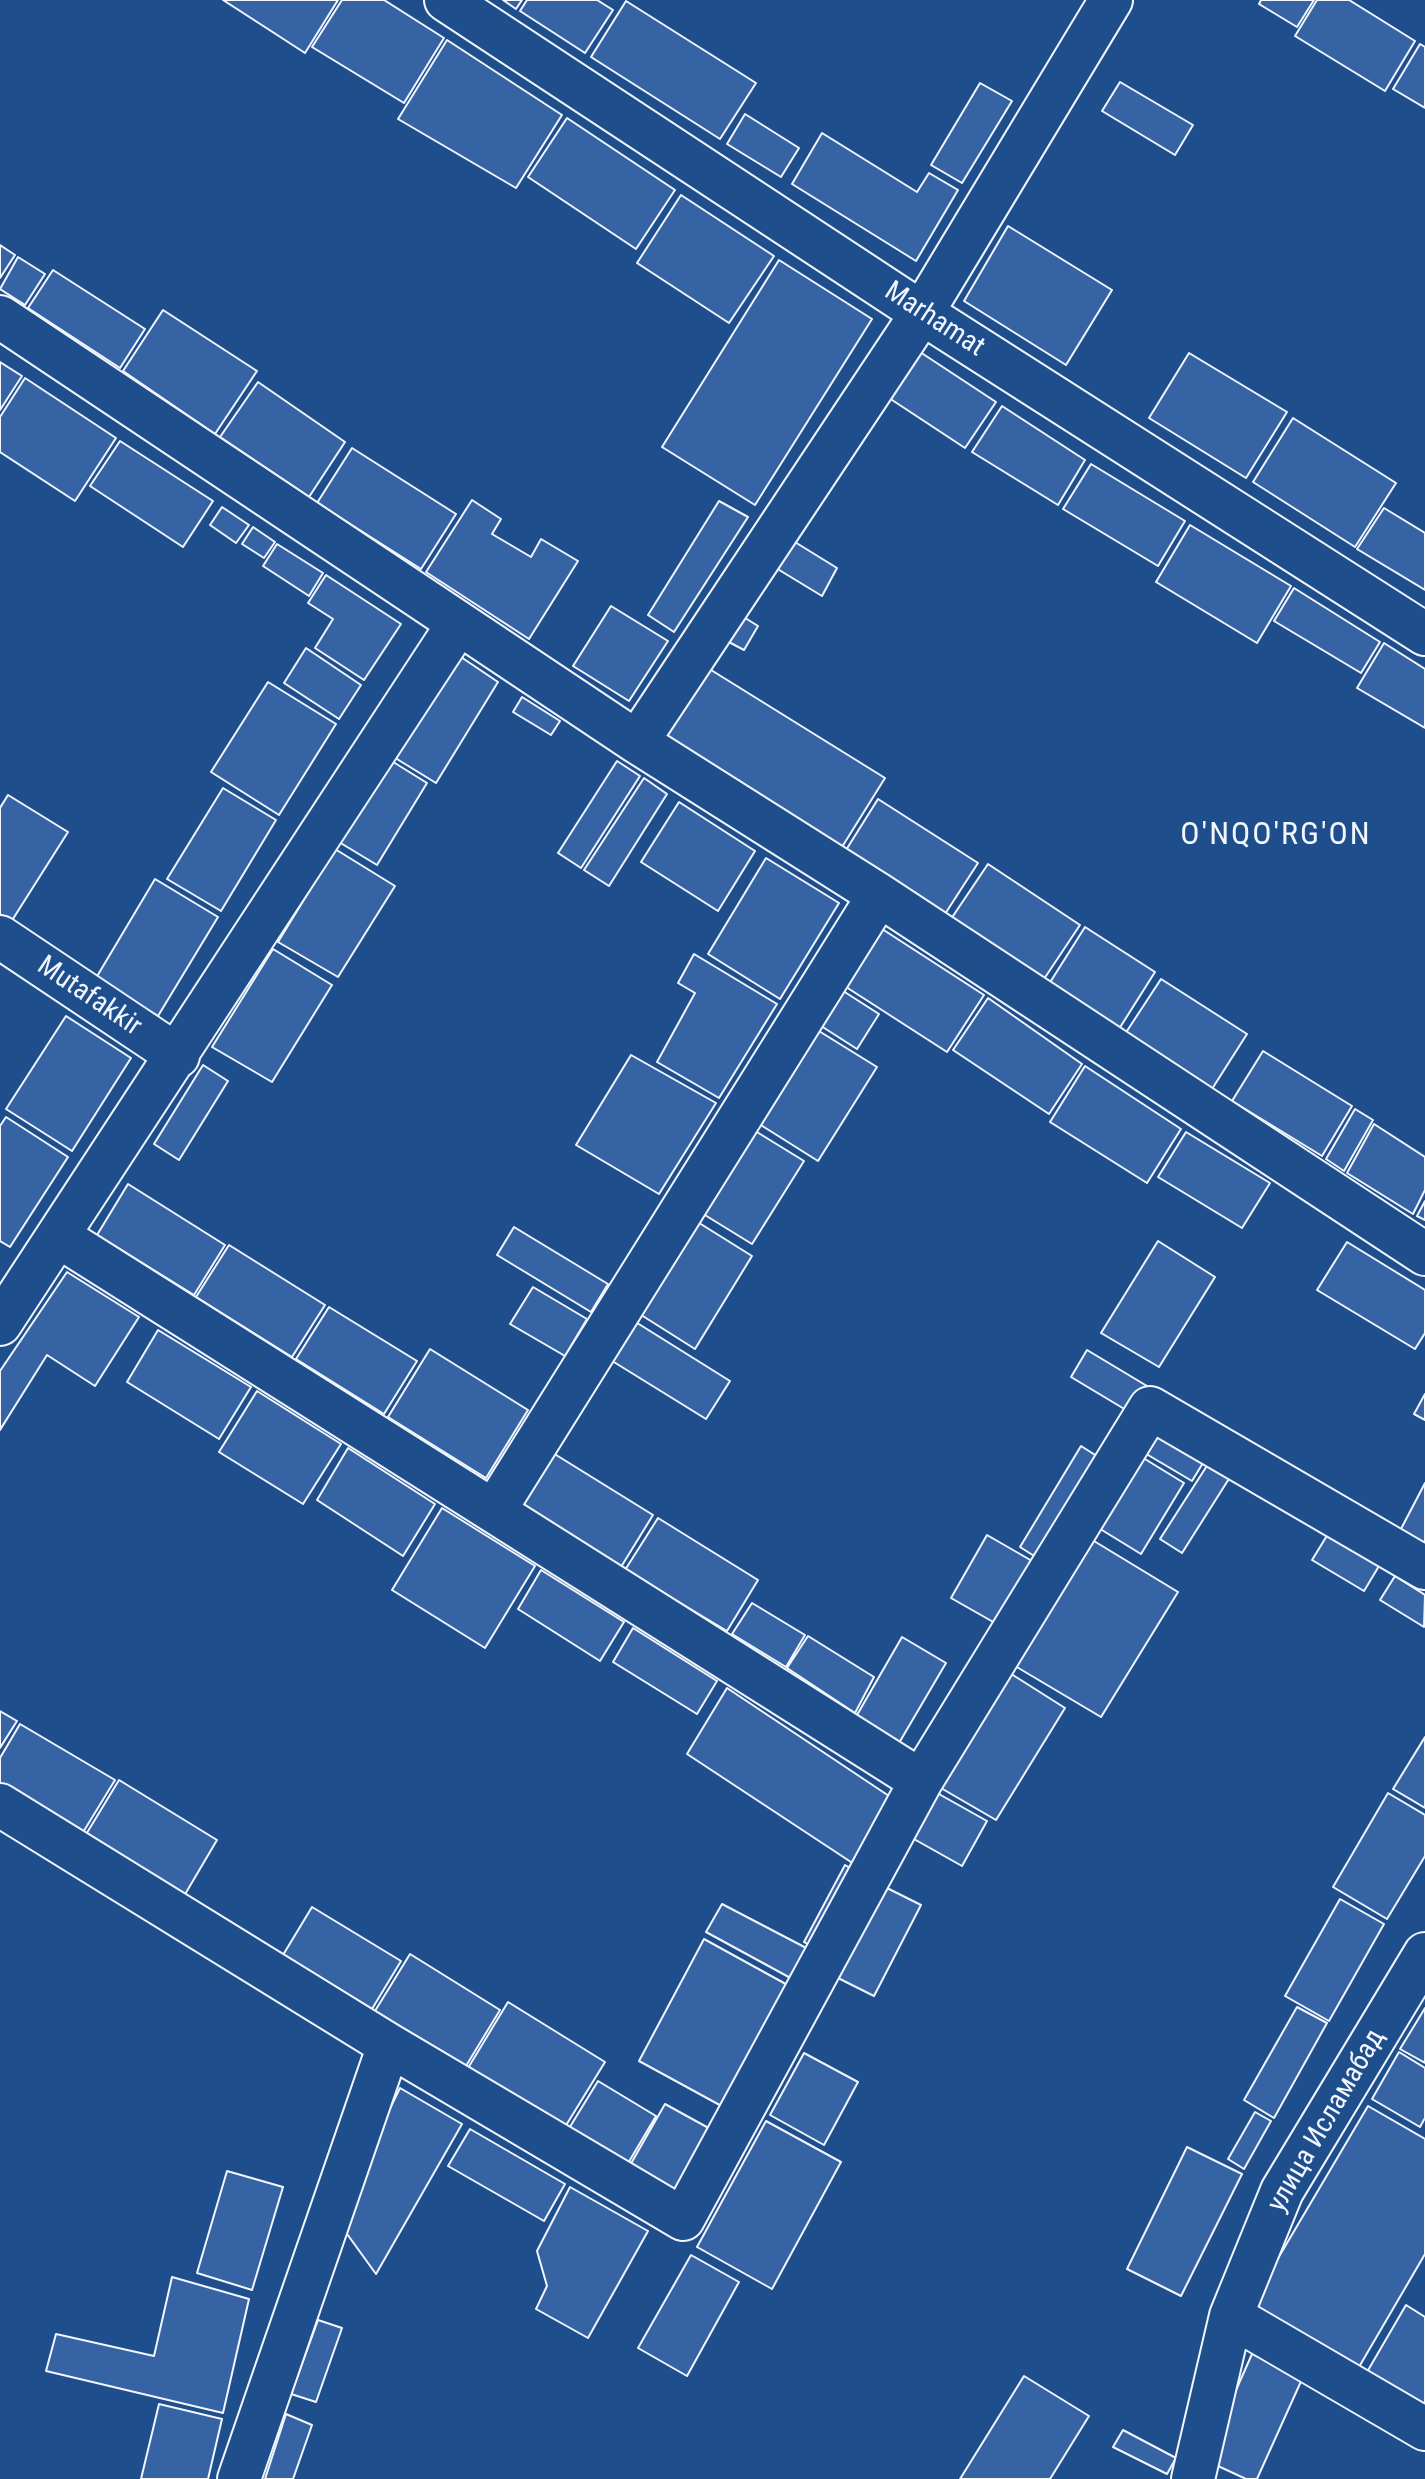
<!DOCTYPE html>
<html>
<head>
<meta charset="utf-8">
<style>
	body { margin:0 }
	canvas { display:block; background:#1f4e8c }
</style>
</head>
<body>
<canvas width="1425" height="2479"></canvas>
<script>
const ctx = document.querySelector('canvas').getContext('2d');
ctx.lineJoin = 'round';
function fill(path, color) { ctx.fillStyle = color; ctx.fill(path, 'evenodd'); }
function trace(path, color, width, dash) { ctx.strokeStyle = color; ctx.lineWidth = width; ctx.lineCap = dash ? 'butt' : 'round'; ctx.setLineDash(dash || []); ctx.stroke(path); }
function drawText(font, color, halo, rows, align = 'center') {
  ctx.font = font + ' "Roboto Condensed",sans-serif'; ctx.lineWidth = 6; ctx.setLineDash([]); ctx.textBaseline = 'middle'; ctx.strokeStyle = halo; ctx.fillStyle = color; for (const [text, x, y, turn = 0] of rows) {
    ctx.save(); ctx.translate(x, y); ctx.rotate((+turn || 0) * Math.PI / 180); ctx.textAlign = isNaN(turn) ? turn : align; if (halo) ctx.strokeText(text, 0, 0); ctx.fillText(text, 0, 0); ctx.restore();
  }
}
const building = new Path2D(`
	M223,0H338L305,53Z
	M342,0H384L444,38L404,103L312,47Z
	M503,0H522L516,9Z
	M527,0H597L613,10L585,53L520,11Z
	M1261,0H1314L1297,27L1259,4Z
	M1317,0H1349L1415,41L1385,91L1295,36Z
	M626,1L756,83L720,139L591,57Z
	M447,40L562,115L516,188L398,119Z
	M1420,44L1425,47V108L1393,89Z
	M1120,82L1193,125L1175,155L1102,111Z
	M980,83L1012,101L962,183L931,165Z
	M745,114L799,148L781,177L727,144Z
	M567,118L675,190L636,249L528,177Z
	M822,133L917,192L929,173L958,190L916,261L792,184Z
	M681,195L774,256L729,323L637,263Z
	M1008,226L1112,290L1066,365L964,301Z
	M0,245L15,255L0,278Z
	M18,257L45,274L25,305L0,289Z
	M779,260L872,319L755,505L662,447Z
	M53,270L145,329L120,368L28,308Z
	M163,310L257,371L215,434L123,371Z
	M917,350L996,402L965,448L886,396Z
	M1189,353L1287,412L1246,478L1149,418Z
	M0,362L22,376L0,410Z
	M25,378L116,438L75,501L0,452V417Z
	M258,382L345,442L309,497L220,437Z
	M1002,406L1085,460L1058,505L972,452Z
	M1293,418L1396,483L1355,547L1253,482Z
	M120,441L213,501L183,547L90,486Z
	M352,448L456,514L421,569L317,503Z
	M1091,464L1185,521L1158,566L1063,509Z
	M472,500L501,519L492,534L531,557L541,539L578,561L529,639L426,572Z
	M719,501L748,517L674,632L648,615Z
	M222,507L249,525L236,543L210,525Z
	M1384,508L1425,533V590L1357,549Z
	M1190,525L1291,586L1257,643L1156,582Z
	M253,527L275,542L264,558L242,544Z
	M790,539L837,568L822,596L771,565Z
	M277,544L323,573L309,596L263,566Z
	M326,575L401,624L364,680L315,648L333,619L308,603Z
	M1294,588L1380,642L1361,673L1274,621Z
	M611,606L668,641L629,701L573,666Z
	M742,616L758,626L744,650L727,641Z
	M1384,643L1425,669V728L1357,688Z
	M306,648L361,685L339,719L284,683Z
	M455,653L498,682L436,783L392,756Z
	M703,665L885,778L842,847L658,733Z
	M268,682L336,724L279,815L211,772Z
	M522,697L560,721L551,735L513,712Z
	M390,760L427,783L377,865L339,842Z
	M617,761L640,776L581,868L558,853Z
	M644,778L667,794L609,886L584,870Z
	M223,788L276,820L221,911L167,879Z
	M8,795L68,832L11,922L0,914V808Z
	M878,799L978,863L945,914L846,850Z
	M679,802L755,851L718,911L641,862Z
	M335,849L395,886L338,977L278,942Z
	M766,858L839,903L780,999L708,954Z
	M988,864L1080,925L1044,979L951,919Z
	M155,879L218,917L158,1016L96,978Z
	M879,927L984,995L947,1052L843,985Z
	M1085,927L1155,972L1119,1029L1049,984Z
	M273,949L332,985L272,1082L212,1047Z
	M694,954L777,1004L719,1098L657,1062L695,993L678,983Z
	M1161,979L1247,1034L1212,1089L1125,1034Z
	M840,989L879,1014L857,1049L818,1024Z
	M988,998L1082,1064L1049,1114L953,1050Z
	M66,1016L131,1058L72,1151L6,1109Z
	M814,1028L877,1067L818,1161L756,1122Z
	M1263,1051L1352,1106L1322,1156L1232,1101Z
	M631,1055L716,1103L659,1194L576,1145Z
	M203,1065L228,1081L179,1160L154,1144Z
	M1085,1066L1181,1129L1147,1183L1050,1122Z
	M1355,1109L1373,1120L1344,1171L1326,1159Z
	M6,1117L68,1157L10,1247L0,1241V1126Z
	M1374,1124L1425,1157V1190L1413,1214L1347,1173Z
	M752,1129L804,1161L752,1244L700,1212Z
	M1186,1132L1270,1183L1242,1228L1158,1177Z
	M128,1184L225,1245L194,1295L97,1235Z
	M1425,1201V1220L1417,1216Z
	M696,1221L752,1256L695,1349L638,1313Z
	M514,1227L608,1284L591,1312L497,1255Z
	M1158,1241L1215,1277L1159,1367L1101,1333Z
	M1347,1242L1425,1290V1333L1415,1349L1317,1290Z
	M229,1245L325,1305L292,1357L196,1297Z
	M67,1272L139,1317L95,1386L47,1355L0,1430V1371Z
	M533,1287L587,1319L565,1356L510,1324Z
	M329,1307L417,1361L384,1414L296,1359Z
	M634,1321L730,1381L706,1419L609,1359Z
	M158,1330L251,1387L219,1439L127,1382Z
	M430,1349L528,1410L486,1478L388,1417Z
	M1087,1350L1147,1386L1131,1413L1071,1377Z
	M257,1391L341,1444L303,1504L219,1452Z
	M1425,1394V1420L1414,1414Z
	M1157,1428L1206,1458L1192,1481L1143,1452Z
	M1081,1446L1103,1460L1042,1561L1020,1547Z
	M348,1448L435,1504L403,1556L317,1500Z
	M553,1453L653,1515L621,1567L521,1504Z
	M1140,1456L1184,1483L1141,1554L1097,1527Z
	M1210,1461L1232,1474L1182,1553L1160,1539Z
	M1425,1483V1544L1391,1548Z
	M442,1508L535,1566L485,1648L392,1590Z
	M658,1518L758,1580L727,1631L625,1570Z
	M1328,1534L1379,1566L1364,1591L1312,1560Z
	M987,1535L1039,1565L1002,1627L951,1598Z
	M1089,1538L1178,1592L1101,1717L1010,1663Z
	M541,1570L624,1622L600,1661L518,1609Z
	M1395,1576L1425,1595L1424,1627L1380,1600Z
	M752,1603L805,1635L786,1667L732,1634Z
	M633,1628L717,1681L697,1714L613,1662Z
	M808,1636L874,1677L855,1713L787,1668Z
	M902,1637L946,1663L899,1743L857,1715Z
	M1005,1670L1065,1708L996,1820L934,1784Z
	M727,1688L892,1798L857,1866L687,1754Z
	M0,1711L17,1721L0,1748Z
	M20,1724L115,1780L82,1834L0,1784V1758Z
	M1425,1737V1808L1393,1789Z
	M119,1780L217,1840L184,1896L85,1836Z
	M930,1789L987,1821L962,1866L905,1834Z
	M1388,1793L1425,1815V1856L1387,1919L1333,1887Z
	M845,1865L855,1871L814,1948L804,1942Z
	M885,1887L921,1905L874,1996L838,1978Z
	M1340,1899L1384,1924L1329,2021L1285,1996Z
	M722,1904L812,1951L796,1981L706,1932Z
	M312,1907L401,1961L372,2009L283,1955Z
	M704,1939L793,1988L727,2109L639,2061Z
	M410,1954L500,2010L466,2066L375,2011Z
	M508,2002L605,2062L565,2127L468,2068Z
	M1297,2007L1327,2023L1274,2118L1244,2100Z
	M1425,2008V2063L1400,2049Z
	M1399,2052L1425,2068V2118L1420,2127L1372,2099Z
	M804,2053L858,2082L824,2145L770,2115Z
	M598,2081L656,2116L627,2165L568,2130Z
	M400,2088L462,2124L376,2274L342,2227L349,2192Z
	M665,2104L714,2131L678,2197L629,2167Z
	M1368,2106L1425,2139V2254L1359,2367L1251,2304Z
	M1255,2112L1271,2121L1244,2169L1228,2159Z
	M766,2121L841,2162L772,2289L697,2247Z
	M470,2129L565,2184L544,2221L448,2166Z
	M1187,2147L1242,2174L1181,2296L1127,2269Z
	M227,2171L283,2187L252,2290L197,2273Z
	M570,2187L648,2231L588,2338L536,2309L547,2286L537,2251Z
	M691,2255L739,2282L687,2376L638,2348Z
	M172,2277L249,2299L223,2413L46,2371L56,2334L154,2356Z
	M1406,2305L1425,2317V2405L1367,2372Z
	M318,2320L342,2328L316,2402L291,2394Z
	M1252,2354L1303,2377L1257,2479H1246L1205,2460Z
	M1024,2376L1089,2416L1050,2479H960Z
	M159,2404L222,2419L208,2479H141Z
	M286,2414L312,2425L293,2479H265Z
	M1123,2430L1176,2458L1167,2474L1113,2447Z`);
fill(building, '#3563a3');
trace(building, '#f2f6ff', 2);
const minor = new Path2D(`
	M446,0L922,313L1425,634
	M0,317L637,742L879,895L1425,1254
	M637,742L922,313L1111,0
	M0,937L178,1056
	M58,1236L921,1781
	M0,1324L458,624
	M494,1511L879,895
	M0,1805L389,2045L683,2219L921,1781L1150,1408L1425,1568
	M1231,2316L1425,2429
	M239,2479L389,2045
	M1193,2479L1231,2316L1282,2191L1425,1954`);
trace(minor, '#f2f6ff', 46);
trace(minor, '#1f4e8c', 42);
drawText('28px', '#f2f6ff', '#1f4e8c', [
	["Marhamat",934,320,33],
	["Mutafakkir",89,997,34],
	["улица Исламабад",1327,2121,-60]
]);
ctx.letterSpacing = '2px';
drawText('32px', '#f2f6ff', '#1f4e8c', [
	["O'NQO'RG'ON",1276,836]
]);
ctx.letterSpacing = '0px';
</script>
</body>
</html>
